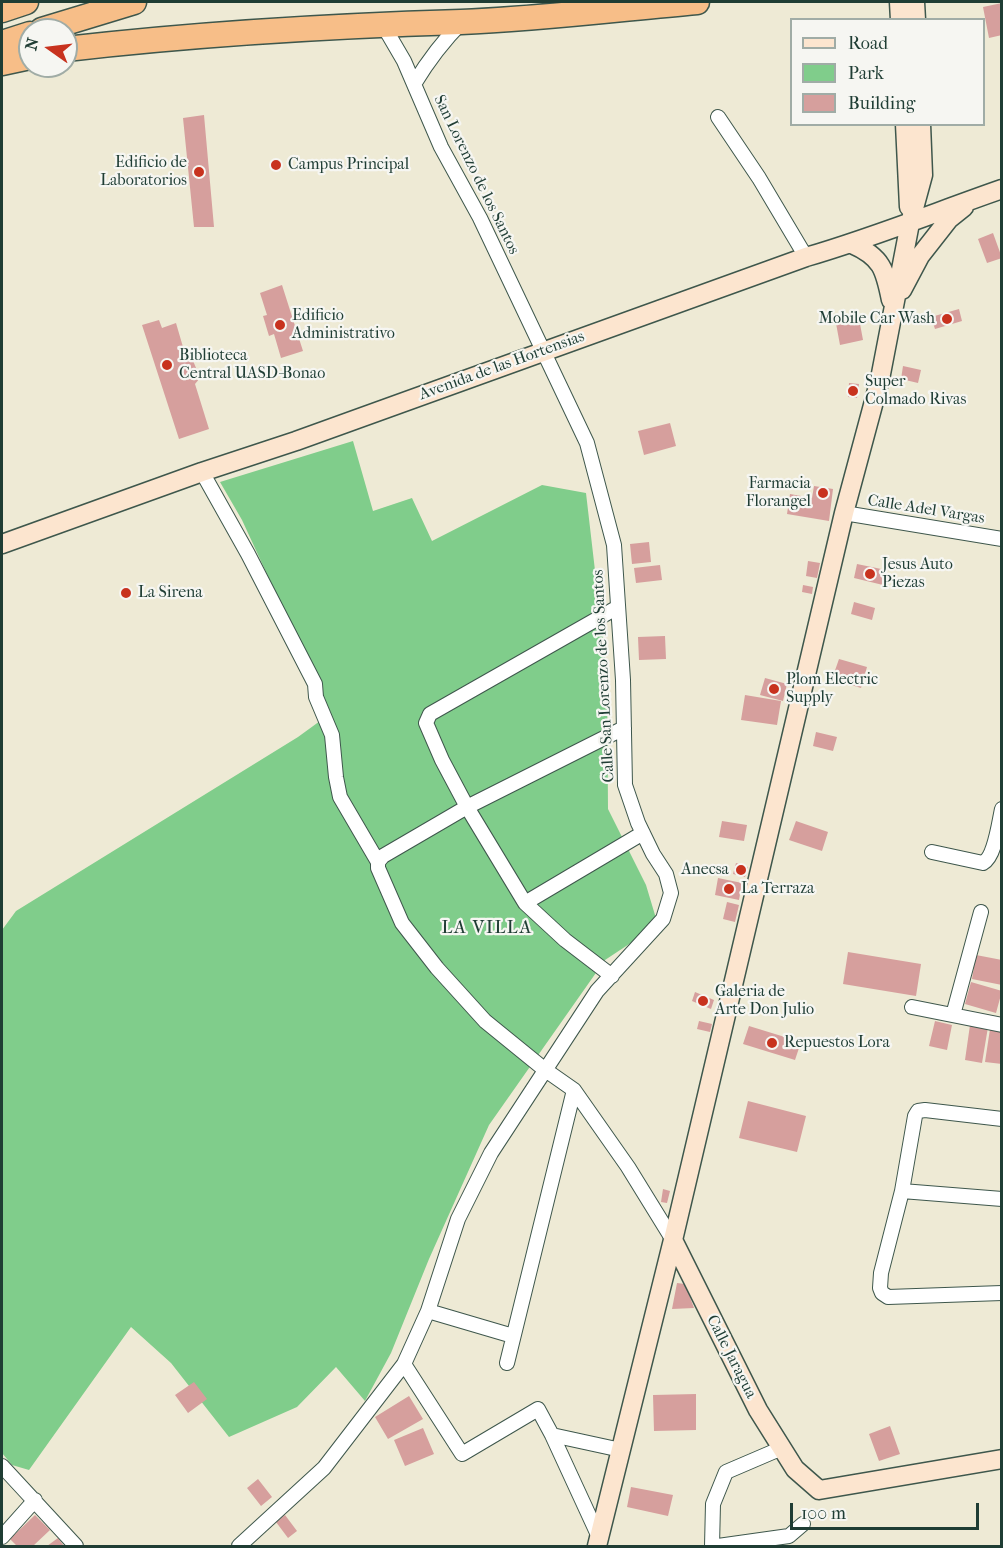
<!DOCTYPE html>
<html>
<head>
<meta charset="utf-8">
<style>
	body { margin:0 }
	#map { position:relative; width:1003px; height:1548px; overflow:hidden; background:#eeead5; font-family:"IM FELL French Canon",serif }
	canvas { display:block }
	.frame { position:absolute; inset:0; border:3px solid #1f3d34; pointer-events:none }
	.legend { position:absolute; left:790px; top:18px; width:195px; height:108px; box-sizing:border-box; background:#f6f6f2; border:2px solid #a0aca6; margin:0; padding:8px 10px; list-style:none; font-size:18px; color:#1f3d34 }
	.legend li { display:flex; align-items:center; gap:12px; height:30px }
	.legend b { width:30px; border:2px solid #a0aca6 }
	.north { position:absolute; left:18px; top:18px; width:60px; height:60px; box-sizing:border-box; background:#f6f6f2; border:2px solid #a0aca6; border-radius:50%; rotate:284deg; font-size:16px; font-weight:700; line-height:24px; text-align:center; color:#1f3d34 }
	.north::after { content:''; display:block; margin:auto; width:21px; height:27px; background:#c8321e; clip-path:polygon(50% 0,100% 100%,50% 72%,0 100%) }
	.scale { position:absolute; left:790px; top:1503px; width:189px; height:27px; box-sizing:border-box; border:3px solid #1f3d34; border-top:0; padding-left:8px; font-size:18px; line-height:21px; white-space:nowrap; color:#1f3d34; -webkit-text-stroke:4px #f6f6f2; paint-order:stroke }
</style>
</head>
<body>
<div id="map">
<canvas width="1003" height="1548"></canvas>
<div class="frame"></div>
<ul class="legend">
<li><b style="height:8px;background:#fce5cf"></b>Road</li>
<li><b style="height:16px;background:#80cd8b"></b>Park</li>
<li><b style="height:16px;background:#d69f9d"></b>Building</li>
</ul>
<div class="north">N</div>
<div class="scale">100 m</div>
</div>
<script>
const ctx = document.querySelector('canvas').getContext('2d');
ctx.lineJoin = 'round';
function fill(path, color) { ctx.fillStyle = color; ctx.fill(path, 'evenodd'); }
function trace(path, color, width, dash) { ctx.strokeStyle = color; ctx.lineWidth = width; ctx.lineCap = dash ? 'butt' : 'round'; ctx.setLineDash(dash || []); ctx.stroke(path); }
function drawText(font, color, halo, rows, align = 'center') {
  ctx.font = font + ' "IM FELL French Canon",serif'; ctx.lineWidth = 4.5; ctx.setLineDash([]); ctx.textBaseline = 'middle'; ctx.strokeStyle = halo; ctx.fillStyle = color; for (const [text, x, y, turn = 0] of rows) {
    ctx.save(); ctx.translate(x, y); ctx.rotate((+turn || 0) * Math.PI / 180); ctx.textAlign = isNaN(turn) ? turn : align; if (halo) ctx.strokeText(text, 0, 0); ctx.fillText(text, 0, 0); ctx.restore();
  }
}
fill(new Path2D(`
	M353,441L373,511L412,498L432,541L542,485L586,493L607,674L608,809L646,885L658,925L605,960L489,1125L429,1259L391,1353L365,1401L336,1367L297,1407L229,1437L171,1363L131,1327L29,1470L12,1465L2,1453V930L16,911L298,737L331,713L242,520L220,482Z`), '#80cd8b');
fill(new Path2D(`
	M1002,3V35L989,38L983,7Z
	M204,115L214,227H194L183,118Z
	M993,233L1002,258L987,263L978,239Z
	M282,285L303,351L281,358L274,334L269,336L263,316L267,315L260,293Z
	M959,309L962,321L935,329L931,317Z
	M858,313L863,340L840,345L835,318Z
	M159,320L162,328L176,323L183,347L188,348L200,378L195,384L209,429L179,439L142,325Z
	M903,366L921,370L918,383L901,379Z
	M849,383L859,384L857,398L848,397Z
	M670,423L676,446L644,455L638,431Z
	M814,486L833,489L829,521L787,514L790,494L812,498Z
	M649,542L651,562L632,564L630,544Z
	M808,561L820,563L817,578L806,576Z
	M857,564L886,570L883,585L854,578Z
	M660,565L662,580L636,583L634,568Z
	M803,585L813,587L812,594L802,592Z
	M854,602L875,608L872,620L851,614Z
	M665,636L666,659L639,660L638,637Z
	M839,659L867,667L861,688L832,679Z
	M765,678L787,684L783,701L760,695Z
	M745,695L781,701L777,725L741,720Z
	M816,732L837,737L833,751L813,746Z
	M722,821L747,825L744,841L719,837Z
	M796,821L828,832L822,851L789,840Z
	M736,863L748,867L745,877L733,874Z
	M718,878L742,883L739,900L715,895Z
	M727,902L739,905L735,922L723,919Z
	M848,952L921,964L916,996L843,984Z
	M976,955L1002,960V985L972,979Z
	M971,982L1002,991L996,1013L965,1004Z
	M695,992L714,1000L711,1009L692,1001Z
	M699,1021L712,1024L710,1032L697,1029Z
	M935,1021L952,1025L947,1050L929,1046Z
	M970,1025L988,1027L982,1063L965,1060Z
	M749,1026L801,1042L795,1060L743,1044Z
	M990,1029L1002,1031V1064L985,1062Z
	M748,1101L806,1116L797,1152L739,1138Z
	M663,1189L670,1191L667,1203L661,1202Z
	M677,1283L685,1284L694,1308L672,1309Z
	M194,1382L207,1399L188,1413L175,1395Z
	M696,1394V1430L654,1431L653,1395Z
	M409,1396L423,1419L388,1439L375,1417Z
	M890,1426L900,1454L879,1461L869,1434Z
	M423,1428L434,1454L405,1466L394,1440Z
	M258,1479L272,1497L261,1506L247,1488Z
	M631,1487L673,1495L668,1516L627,1507Z
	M35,1515L50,1530L33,1546H17L10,1539Z
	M285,1515L297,1531L288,1538L276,1522Z
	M58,1538L64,1546H47Z`), '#d69f9d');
const street = new Path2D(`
	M414,84C428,61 443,41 462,22
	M718,117L759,178L806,257
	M202,472L248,554L315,684L316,697L332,735L336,777L340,797L378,862
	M844,513L1002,539
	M624,728L467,807L383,856L378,862V868L402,923L437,968L485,1021L544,1069L574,1090L628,1167L673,1240
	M932,852L983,863C995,857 999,822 1002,809
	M525,903L643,833
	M612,976L565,940L525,903L467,807L442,760L426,723L430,714L618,607
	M912,1007L1002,1025
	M953,1015L981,912
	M1002,1119L925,1110L918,1111L915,1116L902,1191L881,1273L880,1288L882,1293L888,1297L1002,1293
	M902,1191L1002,1199
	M428,1311L513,1336
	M507,1363L574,1090
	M404,1364L462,1454L538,1409L552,1435L599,1537
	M552,1435L621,1450
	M2,1466L76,1546
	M2,1537L35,1500
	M239,1546L324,1468L404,1364L428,1311L458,1219L491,1153L597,991L663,919L671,893L666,874L653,854L638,823L625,785L623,680L614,545L587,443L480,218L441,147L404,61L383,25
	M712,1546L713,1504L726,1472L782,1448
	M718,1546L789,1536L803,1524`);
const secondary = new Path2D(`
	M899,2L900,20
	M915,2L916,20
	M905,124L909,207
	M852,244C882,257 885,270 891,300
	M902,290L920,256L949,219L964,207
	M2,544L202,472L296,441L806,257C872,238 936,212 1002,189
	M673,1240L758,1410L795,1469L819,1490L1002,1459
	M597,1546L673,1240L844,513L880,379L910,223L923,175L921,124`);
const highway = new Path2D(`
	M2,10L26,2
	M42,30L134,2
	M2,43L30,34
	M66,49C197,34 329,26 461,22C540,19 619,9 697,2
	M2,63L30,57`);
trace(street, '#3e574c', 16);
trace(secondary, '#3e574c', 21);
trace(highway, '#3e574c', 27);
trace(street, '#fff', 14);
trace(secondary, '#fce5cf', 18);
trace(highway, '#f7be88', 24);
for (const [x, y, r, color] of [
	[276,165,6,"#c8321e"],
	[199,172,6,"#c8321e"],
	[947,319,6,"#c8321e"],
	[280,325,6,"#c8321e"],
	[167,365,6,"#c8321e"],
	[853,391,6,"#c8321e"],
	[823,493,6,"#c8321e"],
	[870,574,6,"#c8321e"],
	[126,593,6,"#c8321e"],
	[774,689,6,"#c8321e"],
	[741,870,6,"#c8321e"],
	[729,889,6,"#c8321e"],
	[703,1001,6,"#c8321e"],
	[772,1043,6,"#c8321e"]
]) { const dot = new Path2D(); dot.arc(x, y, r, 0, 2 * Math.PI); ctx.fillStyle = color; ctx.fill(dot); trace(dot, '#f6f6f2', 2); }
drawText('16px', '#1f3d34', '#f6f6f2', [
	["Edificio de",187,163,"right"],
	["Laboratorios",187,181,"right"],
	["Campus Principal",288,165],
	["Edificio",292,316],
	["Administrativo",292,334],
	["Mobile Car Wash",935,319,"right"],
	["Biblioteca",179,356],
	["Central UASD-Bonao",179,374],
	["Super",865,382],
	["Colmado Rivas",865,400],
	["Farmacia",811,484,"right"],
	["Florangel",811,502,"right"],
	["Jesus Auto",882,565],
	["Piezas",882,583],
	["La Sirena",138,593],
	["Plom Electric",786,680],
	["Supply",786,698],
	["Anecsa",729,870,"right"],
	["La Terraza",741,889],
	["Galeria de",715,992],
	["Arte Don Julio",715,1010],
	["Repuestos Lora",784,1043]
], 'left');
drawText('16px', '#1f3d34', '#f6f6f2', [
	["San Lorenzo de los Santos",476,175,64],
	["Avenida de las Hortensias",502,366,-20],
	["Calle Adel Vargas",926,510,9],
	["Calle San Lorenzo de los Santos",604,676,-93],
	["Calle Jaragua",731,1357,63]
]);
ctx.letterSpacing = '1.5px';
drawText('18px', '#1f3d34', '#f6f6f2', [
	["LA VILLA",487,929]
]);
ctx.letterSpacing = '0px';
</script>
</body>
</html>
